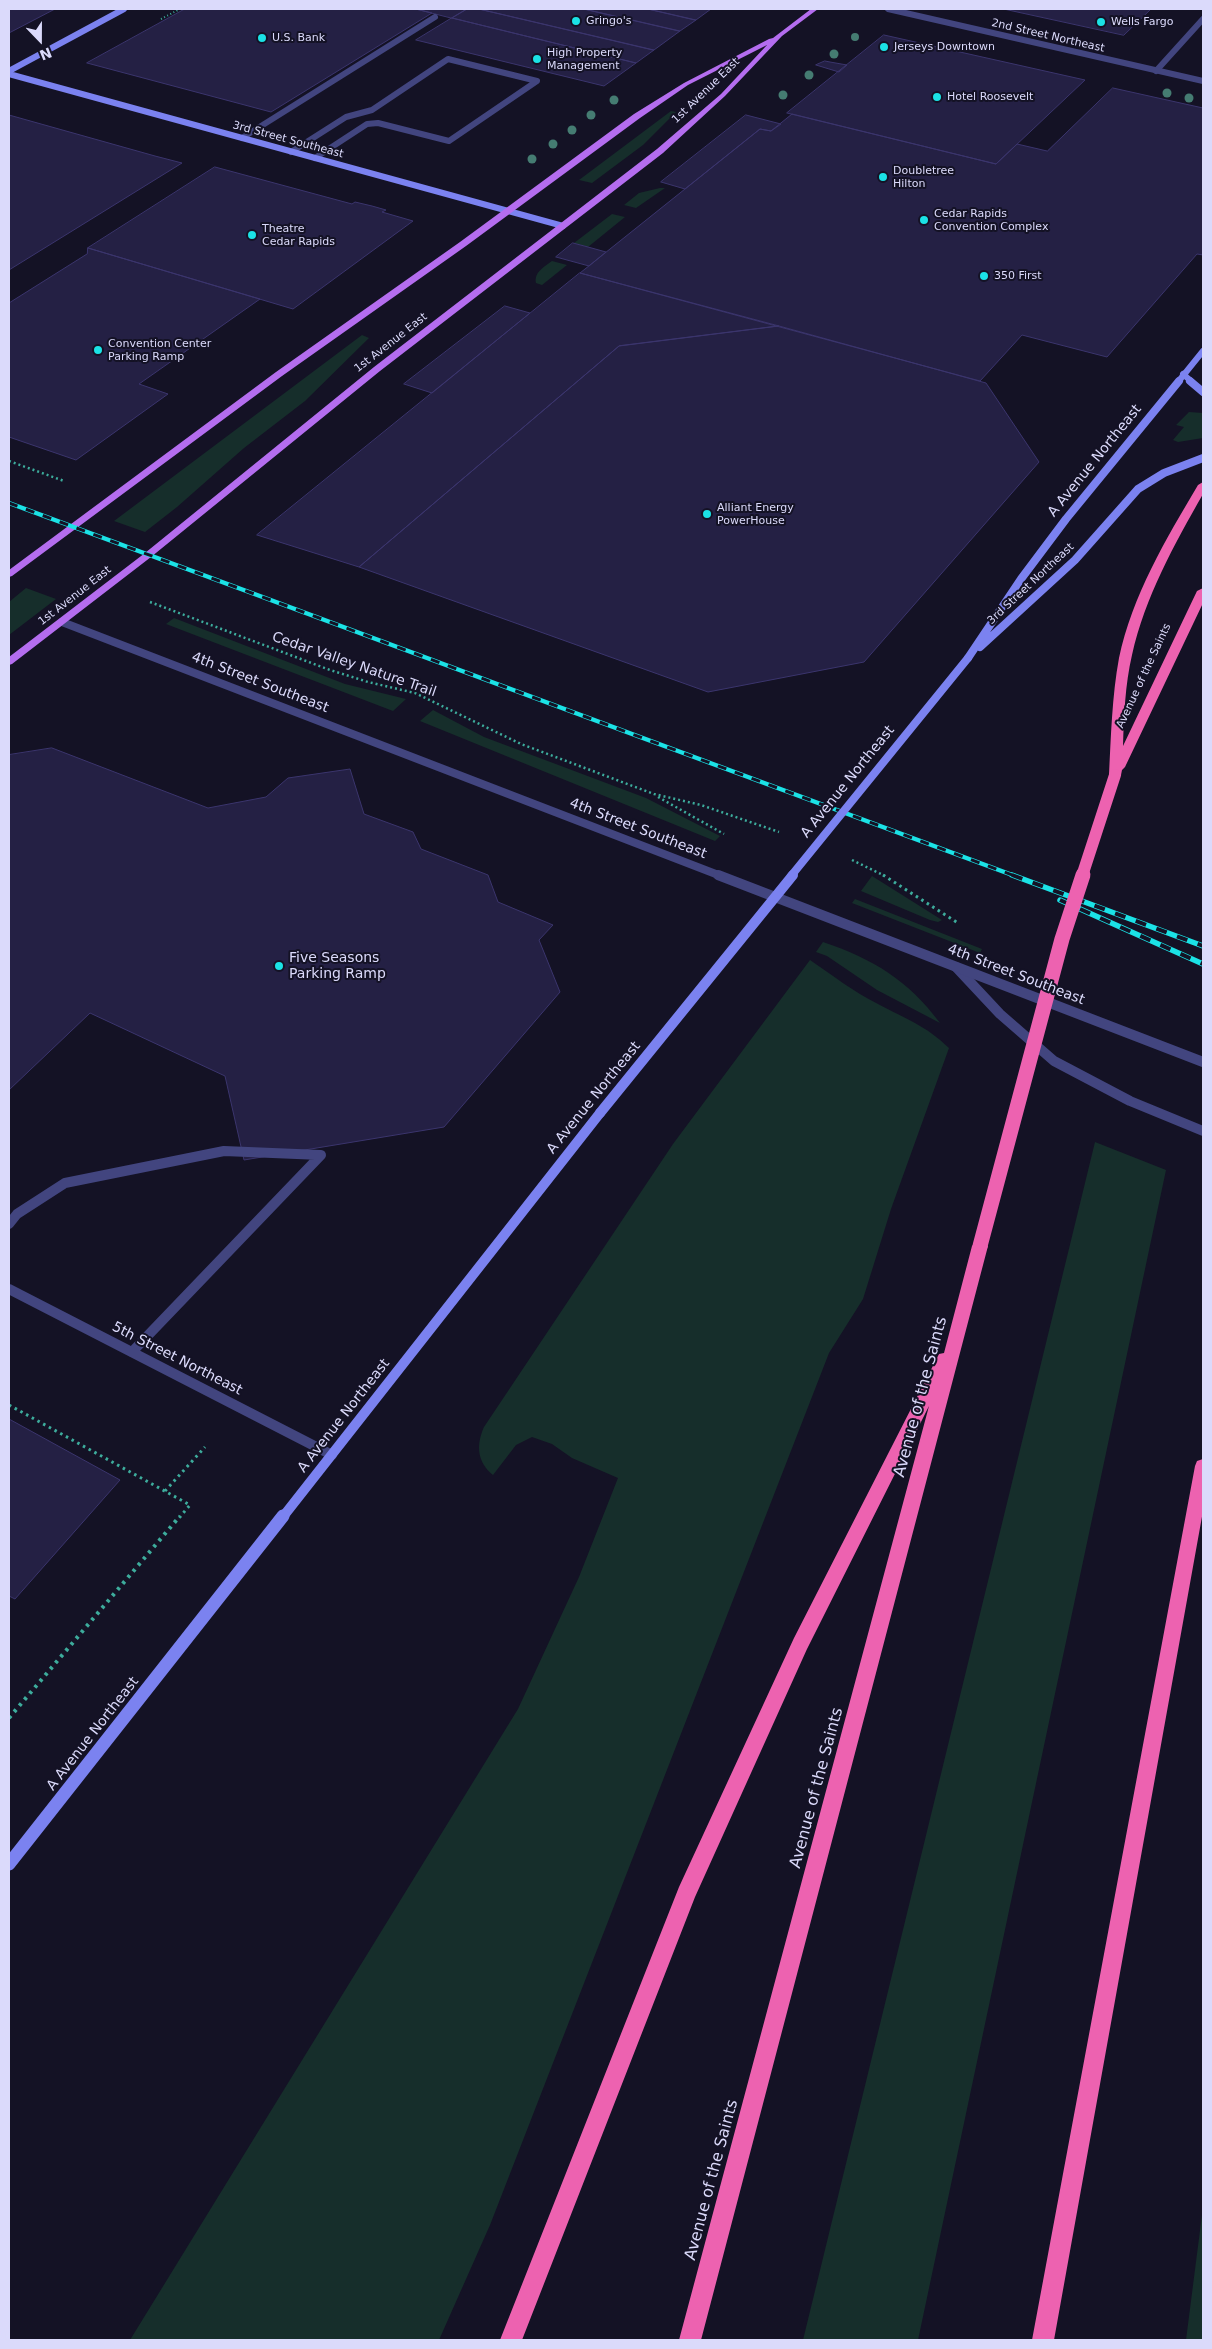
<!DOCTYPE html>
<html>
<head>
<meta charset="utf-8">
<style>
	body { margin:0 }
	#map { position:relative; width:1212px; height:2349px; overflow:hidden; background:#141225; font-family:"DejaVu Sans",sans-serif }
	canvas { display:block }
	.frame { position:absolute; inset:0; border:10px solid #dbdafb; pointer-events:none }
	.north { position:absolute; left:15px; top:15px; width:50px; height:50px; -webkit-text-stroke:4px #141225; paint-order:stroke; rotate:158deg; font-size:14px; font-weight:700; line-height:20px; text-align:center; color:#dbdafb }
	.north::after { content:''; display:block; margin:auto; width:18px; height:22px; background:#dbdafb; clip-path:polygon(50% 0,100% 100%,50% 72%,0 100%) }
</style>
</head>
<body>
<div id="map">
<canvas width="1212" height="2349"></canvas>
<div class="frame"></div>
<div class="north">N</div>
</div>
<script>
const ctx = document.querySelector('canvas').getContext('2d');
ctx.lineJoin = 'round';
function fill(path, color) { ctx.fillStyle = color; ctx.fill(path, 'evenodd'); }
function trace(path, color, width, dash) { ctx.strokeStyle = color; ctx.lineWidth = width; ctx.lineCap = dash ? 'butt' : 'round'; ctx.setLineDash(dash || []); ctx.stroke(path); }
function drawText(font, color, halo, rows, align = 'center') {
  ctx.font = font + ' "DejaVu Sans",sans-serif'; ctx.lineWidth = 4; ctx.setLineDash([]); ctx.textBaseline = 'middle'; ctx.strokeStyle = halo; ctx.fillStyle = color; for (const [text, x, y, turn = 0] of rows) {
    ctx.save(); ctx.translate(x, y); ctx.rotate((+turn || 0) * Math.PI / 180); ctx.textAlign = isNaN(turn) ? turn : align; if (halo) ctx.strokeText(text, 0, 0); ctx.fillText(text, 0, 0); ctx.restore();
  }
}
fill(new Path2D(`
	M671,111L676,112L643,145L592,183L579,180Z
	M660,188H665L636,208L624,205L639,193Z
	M612,214L625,217L588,247L574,243Z
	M552,261L567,265L542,285L536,283C534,272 544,267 552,261Z
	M362,335L369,338L305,401L244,448L177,507L145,532L114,521Z
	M1189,412L1203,413V438L1178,442L1173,440L1184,427L1176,425Z
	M26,588L56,599L9,635V602Z
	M174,618L345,684L406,699L393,711L166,624Z
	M433,710L484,737L646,798L720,836L715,841L420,721Z
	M872,876L942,920L938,922L930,920L861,891Z
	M855,899L982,949L980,953L852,903Z
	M823,942C873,959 908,980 940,1023L877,990L827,956L816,952Z
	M810,960C832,975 854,992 878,1004C906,1019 925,1025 949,1048L891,1209L863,1299L829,1353L490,2225L439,2340H130L518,1709L579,1577L618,1478L572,1458L552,1444L532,1437L516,1445L493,1475C477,1462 476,1445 484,1427L673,1144Z
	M1095,1142L1166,1170L918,2340H803Z
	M1203,2207V2340H1186Z`), '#162e2b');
const building = new Path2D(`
	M9,9H55L9,33Z
	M185,9H416L432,13L271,112L87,63Z
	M416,9H467L452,18Z
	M467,9H479L654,50L636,63L452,18Z
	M479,9H584L680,31L654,50Z
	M584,9H648L696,20L680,31Z
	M648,9H711L696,20Z
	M1004,9H1151L1124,35Z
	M452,18L636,63L604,86L416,40Z
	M884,35L1085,80L996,164L787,113Z
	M825,61L830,62L847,65L839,72L816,65Z
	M1113,88L1203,108V255L1197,254L1107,357L1022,335L980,381L580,273L760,129L771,131L792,114L996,164L1017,144L1047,151Z
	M9,115L155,156L182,163L9,270Z
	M746,115L781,124L771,131L760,129L685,189L661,182Z
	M215,167L352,204L355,202L372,206L386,210L382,212L413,221L293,309L88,248Z
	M573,243L588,247L606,252L589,266L556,257Z
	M88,248L260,299L139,384L168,394L76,460L9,437V303L87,254Z
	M580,273L779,326L619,346L359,567L257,535Z
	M505,306L530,313L432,393L404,384Z
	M779,326L986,383L1039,462L864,662L708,692L359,567L619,346Z
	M52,748L208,808L266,797L288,778L350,769L364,814L413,832L421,849L488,875L498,902L553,925L539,940L560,992L444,1127L244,1160L225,1076L90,1013L9,1090V755Z
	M9,1419L120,1480L15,1599L9,1596Z`);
fill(building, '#242044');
trace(building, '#3b356d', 1);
trace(new Path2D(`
	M161,19L180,9`), '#3dac9c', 2, [1, 2.5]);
trace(new Path2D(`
	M9,461L64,481
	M150,602L330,670L368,682L415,693L521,744L654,794L701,805L779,832
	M658,797L724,834
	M852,860L885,876`), '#3dac9c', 2.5, [2, 3]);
trace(new Path2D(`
	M883,875L958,923
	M9,1405L190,1505L179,1518
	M165,1491L205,1447`), '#3dac9c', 3, [2.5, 4]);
trace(new Path2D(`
	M9,1718L180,1516`), '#3dac9c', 4, [3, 5]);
trace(new Path2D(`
	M1156,71L1203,19
	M242,138L435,17
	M291,152L346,117L372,110L448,59L537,81L449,141L378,123L367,124L315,158`), '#42457f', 6);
trace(new Path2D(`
	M956,967L1000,1014L1054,1061L1130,1101L1203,1131
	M9,1224L17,1214L65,1183L224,1151L321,1155L132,1352`), '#42457f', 10);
trace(new Path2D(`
	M888,9L1203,81`), '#42457f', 6);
trace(new Path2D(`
	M62,622L721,876`), '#42457f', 8);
trace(new Path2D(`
	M718,875L1203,1062
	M9,1289L332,1455`), '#42457f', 10);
trace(new Path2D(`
	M9,71L124,9
	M9,74L563,226
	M1183,374L1192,382
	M1178,382L1203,351`), '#7b82f0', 6);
trace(new Path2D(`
	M1190,381L1203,392
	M980,647L1075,560L1138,489L1164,473L1203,458
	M968,658L1021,579L1066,519L1179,381`), '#7b82f0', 8);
trace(new Path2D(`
	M282,1518L600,1113`), '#7b82f0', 10);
trace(new Path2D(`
	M9,1864L283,1516`), '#7b82f0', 13);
fill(new Path2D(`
	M811,9H818L782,36L725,96L663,153L380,371L151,557L12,664L9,665V657L145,553L374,367L657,149L721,94L767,45L688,85L640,118L466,246L282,376L12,576L9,577V570L276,372L460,242L634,114L684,83L769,39L773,38Z`), '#b46def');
fill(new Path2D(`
	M1203,482V494C1174,545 1145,597 1132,655C1125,685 1124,716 1123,746L1197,591L1203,588V603L1125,767L1122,770L1121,775L1115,779L1111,778L1109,775C1111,736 1112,696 1119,658C1132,596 1166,539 1198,485Z
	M980,1240L985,1242L988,1246L701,2340H679L929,1406L807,1649L695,1897L522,2340H500L679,1887L794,1638L939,1354L944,1353L972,1246L975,1242Z
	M1203,1459V1511L1054,2340H1032L1195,1466L1197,1461Z`), '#ed62b0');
const railFar1 = new Path2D(`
	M9,503L1015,876`);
const rail = new Path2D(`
	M1012,875L1203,946
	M1060,900L1203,964`);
trace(railFar1, '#1be2e6', 4.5);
trace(rail, '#1be2e6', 5.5);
trace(railFar1, '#141225', 3, [9]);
trace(rail, '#141225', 4, [11]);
trace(new Path2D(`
	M791,876L968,658`), '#7b82f0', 8);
trace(new Path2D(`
	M600,1113L793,875`), '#7b82f0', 10);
trace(new Path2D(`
	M1082,876L1115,775`), '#ed62b0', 12);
trace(new Path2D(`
	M980,1246L1062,939L1083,875`), '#ed62b0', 15);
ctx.fillStyle = '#457c72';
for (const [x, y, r] of [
	[855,37,4],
	[834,54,4.5],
	[809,75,4.5],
	[1167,93,4.5],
	[783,95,4.5],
	[1189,98,4.5],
	[614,100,4.5],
	[591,115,4.5],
	[572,130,4.5],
	[553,144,4.5],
	[532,159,4.5]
]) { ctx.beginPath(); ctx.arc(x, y, r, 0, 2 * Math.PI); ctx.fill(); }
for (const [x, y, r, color] of [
	[576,21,5,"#1be2e6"],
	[1101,22,5,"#1be2e6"],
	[262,38,5,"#1be2e6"],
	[884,47,5,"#1be2e6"],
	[537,59,5,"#1be2e6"],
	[937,97,5,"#1be2e6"],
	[883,177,5,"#1be2e6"],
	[924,220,5,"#1be2e6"],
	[252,235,5,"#1be2e6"],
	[984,276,5,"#1be2e6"],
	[98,350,5,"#1be2e6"],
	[707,514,5,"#1be2e6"],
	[279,966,5,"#1be2e6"]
]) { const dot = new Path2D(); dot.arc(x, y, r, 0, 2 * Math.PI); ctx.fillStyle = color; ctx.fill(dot); trace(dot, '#141225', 2); }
drawText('11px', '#dbdafb', '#141225', [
	["Gringo's",586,21],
	["Wells Fargo",1111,22],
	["U.S. Bank",272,38],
	["Jerseys Downtown",894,47],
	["High Property",547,53],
	["Management",547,66],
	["Hotel Roosevelt",947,97],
	["Doubletree",893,171],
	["Hilton",893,184],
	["Cedar Rapids",934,214],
	["Convention Complex",934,227],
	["Theatre",262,229],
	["Cedar Rapids",262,242],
	["350 First",994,276],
	["Convention Center",108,344],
	["Parking Ramp",108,357],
	["Alliant Energy",717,508],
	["PowerHouse",717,521]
], 'left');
drawText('11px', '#dbdafb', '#141225', [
	["2nd Street Northeast",1048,36,13],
	["1st Avenue East",706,91,-44],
	["3rd Street Southeast",288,140,15],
	["1st Avenue East",391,343,-38],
	["3rd Street Northeast",1031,584,-43],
	["1st Avenue East",75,596,-38],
	["Avenue of the Saints",1144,676,-65]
]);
drawText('14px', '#dbdafb', '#141225', [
	["A Avenue Northeast",1095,461,-51],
	["Cedar Valley Nature Trail",354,665,19],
	["4th Street Southeast",260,683,21],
	["A Avenue Northeast",848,782,-51],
	["4th Street Southeast",638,829,21],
	["4th Street Southeast",1016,975,21],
	["A Avenue Northeast",594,1098,-51],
	["5th Street Northeast",177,1359,27],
	["A Avenue Northeast",344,1416,-52],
	["A Avenue Northeast",93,1734,-52]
]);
drawText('14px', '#dbdafb', '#141225', [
	["Five Seasons",289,958],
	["Parking Ramp",289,974]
], 'left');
drawText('16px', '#dbdafb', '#141225', [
	["Avenue of the Saints",921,1397,-75],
	["Avenue of the Saints",817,1788,-75],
	["Avenue of the Saints",712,2180,-75]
]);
</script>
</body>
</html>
